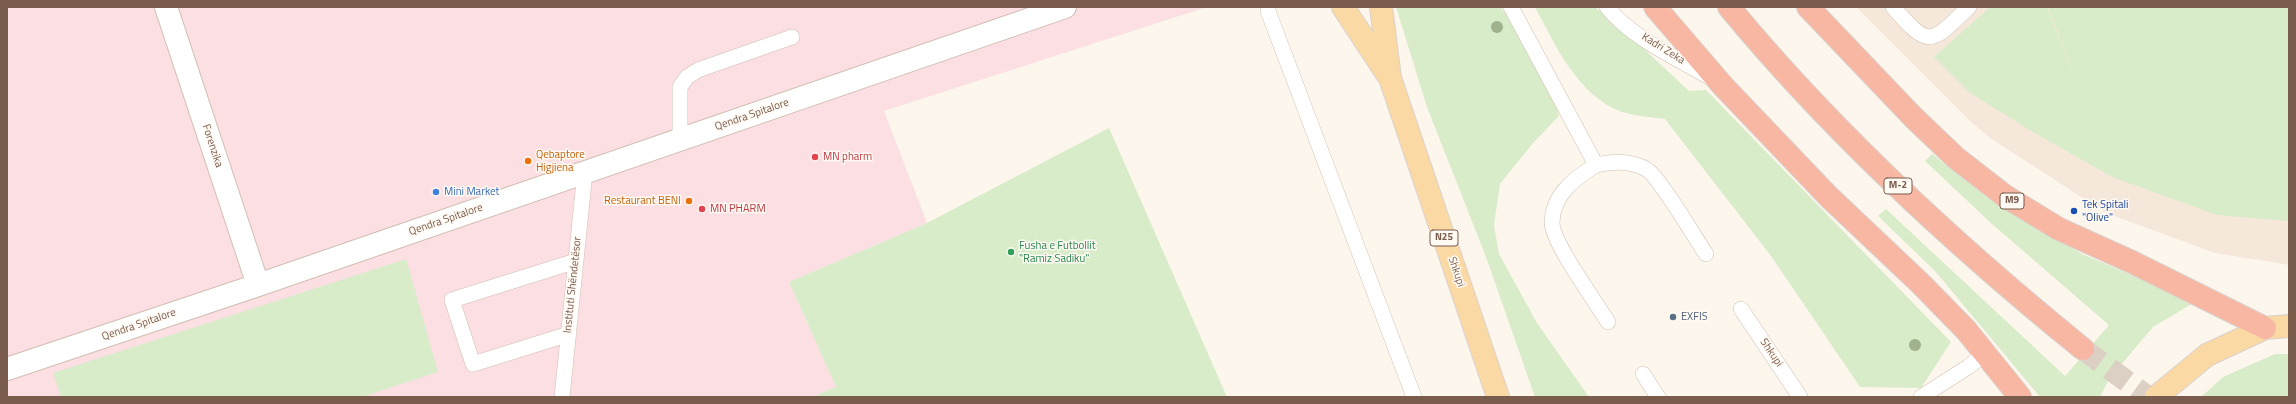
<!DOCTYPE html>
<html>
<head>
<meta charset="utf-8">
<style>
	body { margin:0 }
	#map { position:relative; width:2296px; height:404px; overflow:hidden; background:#fdf6ec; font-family:"Titillium Web",sans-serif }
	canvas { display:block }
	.frame { position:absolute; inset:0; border:8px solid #7a5c4d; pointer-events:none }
</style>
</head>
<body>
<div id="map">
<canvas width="2296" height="404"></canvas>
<div class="frame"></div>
</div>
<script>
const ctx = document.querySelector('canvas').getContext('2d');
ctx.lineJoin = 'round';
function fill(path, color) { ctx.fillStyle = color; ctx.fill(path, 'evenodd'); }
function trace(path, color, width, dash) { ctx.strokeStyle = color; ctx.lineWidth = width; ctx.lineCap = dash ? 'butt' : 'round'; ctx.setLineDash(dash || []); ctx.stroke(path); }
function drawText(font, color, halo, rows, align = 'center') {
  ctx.font = font + ' "Titillium Web",sans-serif'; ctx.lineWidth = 3; ctx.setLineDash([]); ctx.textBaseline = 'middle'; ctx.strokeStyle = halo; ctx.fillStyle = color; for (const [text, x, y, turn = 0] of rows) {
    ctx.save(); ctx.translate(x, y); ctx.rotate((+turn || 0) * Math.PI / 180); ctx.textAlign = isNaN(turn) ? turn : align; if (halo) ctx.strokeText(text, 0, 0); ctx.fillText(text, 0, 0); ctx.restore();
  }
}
fill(new Path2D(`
	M1856,7H2289V265L2215,253L2106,213L1990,138L1968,119Z`), '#f5e8da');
fill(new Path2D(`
	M7,7H1207L884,111L927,223L789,282L836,387L812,397H7Z`), '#fbdfe3');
fill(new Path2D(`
	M1396,7H1500L1518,28L1550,82L1559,116L1533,143L1500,184L1494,225L1499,254L1537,323L1589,397H1535L1486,257L1427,107Z
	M1535,7H1595L1642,47L1689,91L1706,90L1951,342L1921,388L1860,387L1771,256L1665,119C1651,117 1635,116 1622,112C1577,95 1556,46 1535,7Z
	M1990,7H2047L2089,115L2048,7H2289V221L2217,215L2112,177L2033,132L1970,93L1934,57Z
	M1109,128L1227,397H812L836,387L789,282L927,223Z
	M1932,154L1988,198L2082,254L2195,302L2153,327L2109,379L2100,397H2040L1935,271L1878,216L1886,209L2065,376L2109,325L1992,224L1925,161Z
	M406,259L438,372L362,397H61L53,373Z
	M2275,354H2289V397H2201L2223,377Z`), '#d8ecc9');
trace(new Path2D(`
	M2083,349L2148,397`), '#dcd0c4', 22, [22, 11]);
const lane = new Path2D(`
	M1511,7L1596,165C1575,178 1552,195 1552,223C1553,244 1596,302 1608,322
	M1607,7C1632,38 1675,57 1709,77
	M1893,7C1930,50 1931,43 1969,7
	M1268,11L1414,397
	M680,140V87L687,77L698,70L792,37
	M1596,165C1613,161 1630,160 1646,169C1659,176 1695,238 1706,254
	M1741,309L1800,397
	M569,334L473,364L452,300L576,261
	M1643,374L1658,397
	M562,397L585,172
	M1921,397L1968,367L1986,353`);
const street = new Path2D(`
	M166,7L258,285
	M7,369L258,285L1065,7`);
const primary = new Path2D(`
	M1343,7L1387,74
	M1381,7L1390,78L1498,397
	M2156,397L2207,355L2265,328L2289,326`);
const highway = new Path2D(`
	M1655,7L1723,86L1828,196L1921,284L1966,330L2020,397
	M1729,7C1833,133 1956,246 2083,349
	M1808,7L1914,118L1956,158L2005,196L2059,229L2132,262L2265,328`);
trace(lane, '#d1beb0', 16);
trace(street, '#d1beb0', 24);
trace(primary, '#dad1cd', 24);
trace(highway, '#dad1cd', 24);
trace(lane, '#fff', 15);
trace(street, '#fff', 22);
trace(primary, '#fbd9a5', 22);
trace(highway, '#f7b7a3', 22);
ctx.fillStyle = '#a0b28e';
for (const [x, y] of [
	[1497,27],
	[1915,345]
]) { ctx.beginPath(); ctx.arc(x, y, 6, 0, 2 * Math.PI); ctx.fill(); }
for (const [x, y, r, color] of [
	[815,157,4,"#e0444e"],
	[528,161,4,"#e8710a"],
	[436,192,4,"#3f7fe0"],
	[689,201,4,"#e8710a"],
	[702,209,4,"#e0444e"],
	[2074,211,4,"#1a4fb4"],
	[1011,252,4,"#2e9e5b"],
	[1673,317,4,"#5c6f8a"]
]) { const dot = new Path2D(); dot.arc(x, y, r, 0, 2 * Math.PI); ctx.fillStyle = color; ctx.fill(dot); trace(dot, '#fffaf3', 1.5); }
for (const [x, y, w] of [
	[1898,186,28],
	[2012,201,24],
	[1444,238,28]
]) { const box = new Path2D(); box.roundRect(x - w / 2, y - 8, w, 16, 3); ctx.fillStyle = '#fffaf3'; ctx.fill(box); trace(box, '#7a5c4d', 1); }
drawText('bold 10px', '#7a5c4d', null, [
	["M-2",1898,186],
	["M9",2012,201],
	["N25",1444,238]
]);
drawText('11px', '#7a5c4d', '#fffaf3', [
	["Kadri Zeka",1663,49,32],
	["Qendra Spitalore",752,115,-19],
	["Forenzika",212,146,72],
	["Qendra Spitalore",446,220,-19],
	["Shkupi",1456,272,71],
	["Instituti Shëndetësor",573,285,-84],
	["Qendra Spitalore",139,325,-19],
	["Shkupi",1771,353,56]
]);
drawText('11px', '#c56008', '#fffaf3', [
	["Qebaptore",536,155],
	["Higjiena",536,168],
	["Restaurant BENI",681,201,"right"]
], 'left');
drawText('11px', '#be3a42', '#fffaf3', [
	["MN pharm",823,157],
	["MN PHARM",710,209]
], 'left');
drawText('11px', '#366cbe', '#fffaf3', [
	["Mini Market",444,192]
], 'left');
drawText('11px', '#164399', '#fffaf3', [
	["Tek Spitali",2082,205],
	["\"Olive\"",2082,218]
], 'left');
drawText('11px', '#27864d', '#fffaf3', [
	["Fusha e Futbollit",1019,246],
	["\"Ramiz Sadiku\"",1019,259]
], 'left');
drawText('11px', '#4e5e75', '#fffaf3', [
	["EXFIS",1681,317]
], 'left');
</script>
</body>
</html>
